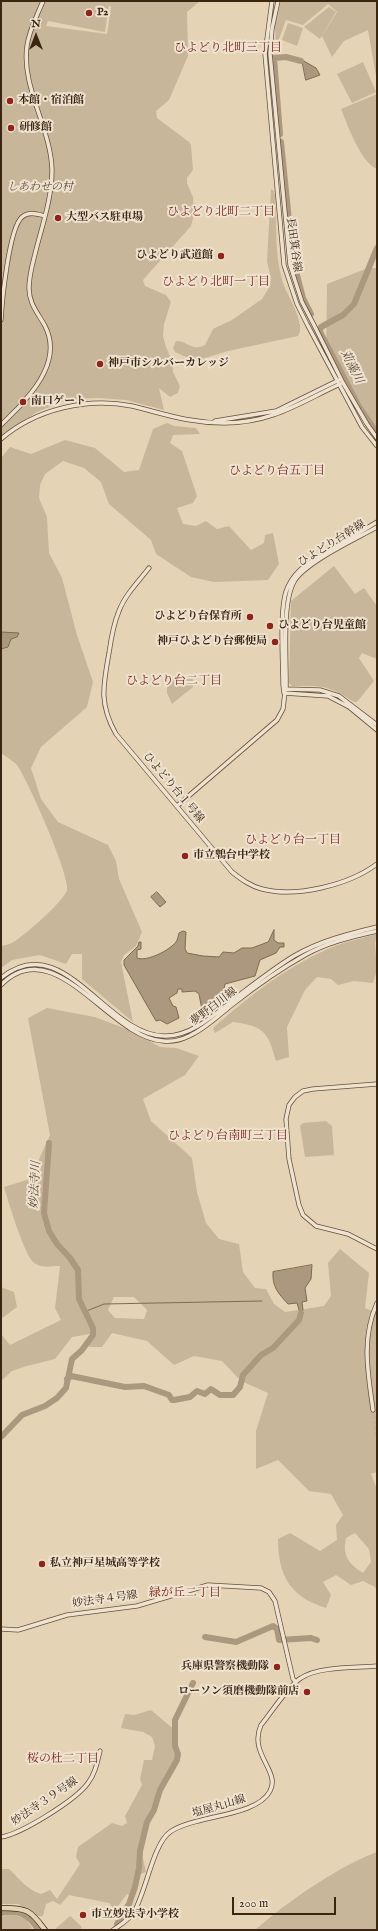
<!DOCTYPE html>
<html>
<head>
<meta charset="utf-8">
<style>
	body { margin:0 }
	#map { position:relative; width:378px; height:1931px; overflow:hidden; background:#e5d3b6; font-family:"IM FELL English",serif }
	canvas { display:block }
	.frame { position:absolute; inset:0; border:2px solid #3c2611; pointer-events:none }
	.north { position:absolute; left:16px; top:16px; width:40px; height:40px; -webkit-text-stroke:3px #eee2d0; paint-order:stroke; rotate:0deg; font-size:11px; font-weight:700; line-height:16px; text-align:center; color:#3c2611 }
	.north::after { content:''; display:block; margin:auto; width:14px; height:18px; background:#3c2611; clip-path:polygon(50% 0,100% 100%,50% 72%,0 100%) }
	.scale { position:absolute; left:232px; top:1897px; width:104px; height:18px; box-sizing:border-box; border:2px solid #3c2611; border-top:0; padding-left:5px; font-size:12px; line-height:14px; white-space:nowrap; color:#3c2611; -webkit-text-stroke:3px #eee2d0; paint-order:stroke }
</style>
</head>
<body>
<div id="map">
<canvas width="378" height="1931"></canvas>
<div class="frame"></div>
<div class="north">N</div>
<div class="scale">200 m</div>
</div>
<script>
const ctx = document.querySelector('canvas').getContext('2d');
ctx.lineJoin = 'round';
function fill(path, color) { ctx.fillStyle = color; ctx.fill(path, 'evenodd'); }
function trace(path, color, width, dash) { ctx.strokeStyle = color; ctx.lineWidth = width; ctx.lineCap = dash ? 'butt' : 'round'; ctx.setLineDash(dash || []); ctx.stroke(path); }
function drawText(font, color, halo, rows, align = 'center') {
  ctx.font = font + ' "IM FELL English","Noto Serif JP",serif'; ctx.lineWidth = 4; ctx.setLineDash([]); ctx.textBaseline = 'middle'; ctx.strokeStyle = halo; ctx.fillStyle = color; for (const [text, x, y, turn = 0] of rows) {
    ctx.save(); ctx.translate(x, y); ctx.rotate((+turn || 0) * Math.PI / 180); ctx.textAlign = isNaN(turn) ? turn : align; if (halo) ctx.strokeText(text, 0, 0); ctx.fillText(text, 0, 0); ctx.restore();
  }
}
fill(new Path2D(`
	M1,1H200L187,12L188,56L169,100L156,111L157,118L189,142L191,145L193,170L187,178V183L193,197L194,215L191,226L143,280L145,286L166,295L171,302L164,324L163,336L166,347L172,361L173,372L180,386L178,393L170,397L159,388L164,410L126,400L99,398L69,399L37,412L1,436ZM109,5L111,7L107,34L46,26L48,21L105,32Z
	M281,1H377V82L368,30L344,41L332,57L322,36L337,12L328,4L303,25L286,20L276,47L275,26Z
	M329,7L336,12L320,39L304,27Z
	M288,23L303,28L297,46L282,40Z
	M363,62L376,92L352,103L337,74Z
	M377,94V169C361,163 347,124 341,109Z
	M271,189L274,191L275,196C277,225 274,260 285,288C290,299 306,326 298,336L228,351L195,361L175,352L173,348L176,341C187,340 191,352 205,345L213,329L232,320L262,299L270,286L271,279L267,261Z
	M368,268H377V435L342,389L326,362L327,284Z
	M167,423L174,426L196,428L200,434L173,435L170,443L182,451L197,496L193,503L177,508L183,524L196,526L206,521L217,529L229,526L251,550L264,543L265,535L273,533L279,564L268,580L214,582L191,577L156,554L151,540L109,504L101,482L84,468L63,461L45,474L40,485L39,498L47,517L49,553L62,578L77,635L93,682L87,707L41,747L31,768L41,799L58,822L108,845L116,861L119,879L142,932L136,946L124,955L121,962L133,1022L82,979V954H72L66,964L40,955L12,960L1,968V946C6,945 11,944 15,941C26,934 64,901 67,890C71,878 26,775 16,764C12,760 6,757 1,753V458L10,447L31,454L65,440L95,448L124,472L139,470L153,429Z
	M334,566L355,594L364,588L377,606V659L362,653L359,658L374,681L357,702H354C328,685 324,686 292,686L289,683L291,601Z
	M167,678L193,679V687L172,704L167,693Z
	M377,934L375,943L377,970L373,983L354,981L338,985L331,979L317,977L305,990L287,1027L289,1057L276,1061C268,1033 265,1026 233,1022L215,1033L213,1028C249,996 290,964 335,946C349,941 363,938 377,934Z
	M47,1008L95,1017L129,1030L160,1047L176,1048L199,1056L185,1075L143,1099L151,1121L192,1158L197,1192L206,1223L219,1239L239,1244L243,1272L255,1288L266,1289L274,1304L285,1312L324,1306L331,1296L328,1263L340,1249L369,1273L365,1308L377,1313V1472L371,1474L377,1489V1591L375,1587L363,1581L351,1585L336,1575L323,1582L331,1595L326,1608C290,1597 278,1575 278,1539L290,1533L320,1551L337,1540L336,1525L343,1515L331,1494L309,1491L278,1460L256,1469V1431L268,1393L241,1381L222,1361L194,1356L174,1365L147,1341L112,1333L102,1347H89L90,1334L72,1337L55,1359L27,1366L12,1371L1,1381V1334L10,1345L61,1320L55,1308L60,1266C50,1266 41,1269 33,1262C24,1253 8,1201 4,1187L30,1179L50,1135L28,1018ZM114,1297H134L147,1310L144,1319L115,1318L108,1310ZM355,1533L369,1549L371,1562L363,1573C349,1564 342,1556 346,1538Z
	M326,1121L332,1126L334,1155L305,1157L300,1126L303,1123Z
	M1,1287L14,1292L17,1307L1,1319Z
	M151,1710L176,1731L173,1747L177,1758L169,1770L170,1777L146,1821L142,1835V1854L146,1872L141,1874L131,1896L127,1894L115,1910L109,1903L69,1895L60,1905L53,1901L46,1904L43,1916H38L18,1904H1V1869H9C20,1879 26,1889 41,1894L50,1890L57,1899L80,1864L76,1857L78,1847L112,1823L122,1826L127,1823L125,1816L142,1785L140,1779L144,1760H152L155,1746L152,1737L143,1732L121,1728L125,1714L134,1715Z
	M377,1852V1930H255C287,1902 337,1867 377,1852Z
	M11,1914L26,1919L32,1928L25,1930H1V1917Z
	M70,1916L82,1927L81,1928L83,1930H54Z`), '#c8b69a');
const water = new Path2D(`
	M302,60L316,68L320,75L306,80Z
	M1,632L19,633L17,637L11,639L8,647L1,649Z
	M157,892L166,902L160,907L151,897Z
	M274,930V940L278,943H284V947H280L276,953L260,960L255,976L225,984L223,994L215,1001L216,1007L206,1012L202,1010L199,994L195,991L182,992V989H178L177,993L169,998L173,1006L176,1007L179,1018L167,1024L160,1020L156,1021L124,965V960L138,946L139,942H141V949L137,950V958C147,962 170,950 176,942C178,939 178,936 179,933L183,931L186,932L185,949L187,953L203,956L219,957L223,952L234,953L242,948H252L268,942Z
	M312,1265L311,1279L305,1288L307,1301L302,1302L303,1310L300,1313L297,1303L288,1304C278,1293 272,1287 273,1272Z`);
fill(water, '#ac987e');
trace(water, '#7f6a52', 1);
trace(new Path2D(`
	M84,1312L104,1304L262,1301`), '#7f6a52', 1);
trace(new Path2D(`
	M280,134L274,58L286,57L301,61
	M281,142L293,260L303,298L311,314
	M319,330L359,407L377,433
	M320,331L321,327L343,315L354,304L377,248
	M67,1379L71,1376L76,1377L125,1387L144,1386L169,1395L172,1400H174L190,1397L197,1391L205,1394L211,1389L220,1395H233L240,1387L243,1375L261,1355L273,1348L299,1320L301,1313
	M1,1437L22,1415L45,1406L57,1398L66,1388L72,1359L82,1350L93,1335V1328L79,1299L78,1270L70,1258L57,1244L49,1231L44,1213L49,1143
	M205,1637L236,1642L273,1626L277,1629L279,1640L311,1638L317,1640
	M1,1913C18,1909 30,1915 38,1930
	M117,1924L129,1904L135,1887L139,1868L140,1851L147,1822L154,1810L160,1790L177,1760L178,1754L175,1746V1720L193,1683`), '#ac987e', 6);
trace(new Path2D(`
	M373,1410L377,1435`), '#c3b095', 3.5, [3.5, 2]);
const minor = new Path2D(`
	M272,1L265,54L284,265L297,304L307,324L362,427L377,446
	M278,1L272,29L270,54L290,265L302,302L315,327L343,383L367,424L377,438
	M1,320C2,301 9,228 22,217C29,211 37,214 45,216
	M25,400C43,380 59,353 45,326C38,313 29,304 29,288C29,275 33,262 36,250C43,223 52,197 52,170C51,128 21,87 27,46C29,30 37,16 43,1
	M215,421L276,411L339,380
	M1,425L21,405
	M1,439C36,409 87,397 132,406C165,414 188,423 224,423C272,423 299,403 340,384
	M377,522L313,560C301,568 292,576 287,589C279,607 283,663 283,685L284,693L328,696L349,707L377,730
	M377,527C356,539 308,561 295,580C281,602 287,662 286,689L320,690L339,696L377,725
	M149,568C138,582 125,595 119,611C113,625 111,639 109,653C103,686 99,704 116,734L232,872C241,879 250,886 262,889C296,898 349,885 377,864
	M177,806L277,720L283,709L285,692
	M1,978C63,927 105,1035 164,1036C194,1037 220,1009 242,993C259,980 276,967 294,956C320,941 348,934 377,927
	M1,985C55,930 109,1038 163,1041C172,1042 181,1040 189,1036C205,1029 219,1015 233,1004C256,986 280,969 305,955C328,942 352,937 377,931
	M377,1084L313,1089L303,1091L295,1097L289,1105L286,1119L289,1159L299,1205L303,1215L316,1226L348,1234L377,1249
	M373,1410C368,1373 361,1339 377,1303
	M1,1629L18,1630L67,1615L137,1606L208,1585L261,1588L269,1592L275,1601L293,1679L296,1682
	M1,1837C21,1834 76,1800 88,1783C95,1774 97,1763 100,1751
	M113,1930C120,1925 129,1920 134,1912C146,1892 153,1844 170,1832C194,1815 257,1817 270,1791C281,1771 248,1754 261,1725C271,1713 288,1686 301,1678C319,1666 356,1668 377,1666`);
const major = new Path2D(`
	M1,1908C26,1908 30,1909 45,1930`);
trace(minor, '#66513a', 5);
trace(major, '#3c2611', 6);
trace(minor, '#eee2d0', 3.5);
trace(major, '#e5d3b6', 4.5);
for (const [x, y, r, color] of [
	[89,13,4,"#8f2418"],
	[10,101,4,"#8f2418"],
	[11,128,4,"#8f2418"],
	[58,218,4,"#8f2418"],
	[221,256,4,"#8f2418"],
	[100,364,4,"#8f2418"],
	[23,402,4,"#8f2418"],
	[250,617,4,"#8f2418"],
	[270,626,4,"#8f2418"],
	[275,642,4,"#8f2418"],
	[185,856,4,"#8f2418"],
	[42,1564,4,"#8f2418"],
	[277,1667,4,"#8f2418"],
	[307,1692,4,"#8f2418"],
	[83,1915,4,"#8f2418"]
]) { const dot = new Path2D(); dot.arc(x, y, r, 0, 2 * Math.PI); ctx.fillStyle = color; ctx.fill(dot); trace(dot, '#eee2d0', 1.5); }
drawText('bold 11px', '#3c2611', '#eee2d0', [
	["P2",97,13],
	["本館・宿泊館",18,101],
	["研修館",19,128],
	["大型バス駐車場",66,218],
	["ひよどり武道館",213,256,"right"],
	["神戸市シルバーカレッジ",108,364],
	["南口ゲート",31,402],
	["ひよどり台保育所",242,617,"right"],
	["ひよどり台児童館",278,626],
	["神戸ひよどり台郵便局",267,642,"right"],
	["市立鵯台中学校",193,856],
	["私立神戸星城高等学校",50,1564],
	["兵庫県警察機動隊",269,1667,"right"],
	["ローソン須磨機動隊前店",299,1692,"right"],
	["市立妙法寺小学校",91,1915]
], 'left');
drawText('italic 11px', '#5f4a33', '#eee2d0', [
	["しあわせの村",40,188]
]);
drawText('11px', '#3c2611', '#eee2d0', [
	["長田箕谷線",293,245,82],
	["ひよどり台幹線",332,544,-32],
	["ひよどり台１号線",173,788,50],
	["夢野白川線",214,1007,-37],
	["妙法寺４号線",105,1600,-8],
	["妙法寺３９号線",45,1802,-34],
	["塩屋丸山線",219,1807,-16]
]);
drawText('12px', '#7a1f14', '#eee2d0', [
	["ひよどり北町三丁目",228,49],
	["ひよどり北町二丁目",221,213],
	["ひよどり北町一丁目",216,283],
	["ひよどり台五丁目",277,472],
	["ひよどり台二丁目",174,682],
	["ひよどり台一丁目",293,841],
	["ひよどり台南町三丁目",228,1137],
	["緑が丘二丁目",185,1594],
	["桜の杜二丁目",63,1760]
]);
drawText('italic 12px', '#5e4832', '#eee2d0', [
	["苅藻川",351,367,63],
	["妙法寺川",36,1185,-87]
]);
</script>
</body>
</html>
